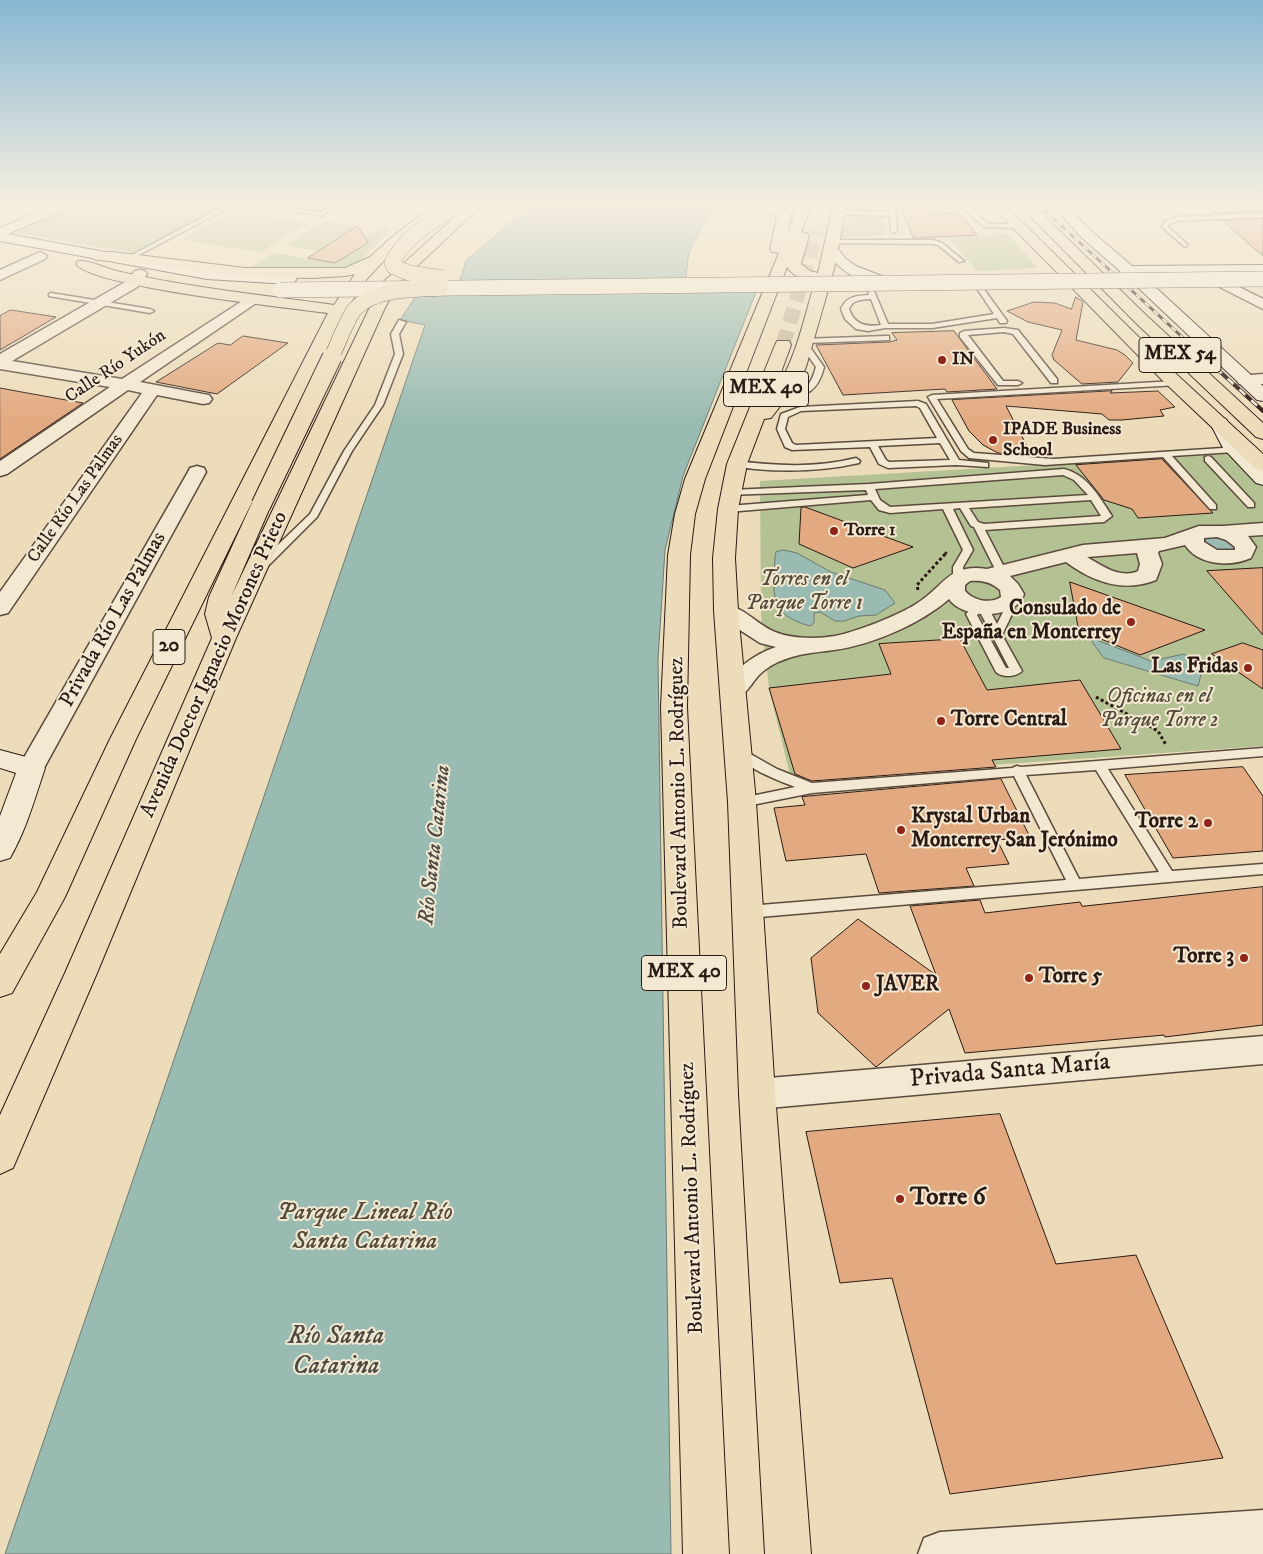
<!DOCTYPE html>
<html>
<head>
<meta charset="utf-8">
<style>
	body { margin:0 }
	canvas { display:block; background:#ecdcba }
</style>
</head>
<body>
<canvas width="1263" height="1554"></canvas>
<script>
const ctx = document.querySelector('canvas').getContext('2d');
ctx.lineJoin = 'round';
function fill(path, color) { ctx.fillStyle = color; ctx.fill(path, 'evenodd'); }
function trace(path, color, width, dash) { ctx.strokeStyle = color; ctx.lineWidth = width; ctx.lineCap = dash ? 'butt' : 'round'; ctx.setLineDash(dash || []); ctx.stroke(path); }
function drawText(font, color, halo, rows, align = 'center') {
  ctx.font = font + ' "IM FELL DW Pica",serif'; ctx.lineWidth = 4; ctx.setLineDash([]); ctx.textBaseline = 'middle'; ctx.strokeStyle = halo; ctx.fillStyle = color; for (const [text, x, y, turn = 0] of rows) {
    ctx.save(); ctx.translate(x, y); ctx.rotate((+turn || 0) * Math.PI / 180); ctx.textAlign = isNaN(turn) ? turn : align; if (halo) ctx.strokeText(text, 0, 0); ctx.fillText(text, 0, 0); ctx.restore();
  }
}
fill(new Path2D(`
	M79,205H229L136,253L16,233Z
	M236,211L308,223L260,252L181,240Z
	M852,213L884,214L885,235L840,237Z
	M323,221L358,227L319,251L285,246Z
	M382,228L391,229L358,263L339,269L251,267L273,253L335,263L367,243L365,238Z
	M1008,234L1037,268L977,271L948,237Z
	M1229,454L1263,486V746L791,779L769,688L761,616L760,481Z`), '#b4c192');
const water = new Path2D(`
	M532,205H713L689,252L685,282H760L683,476L665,550L658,659L671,1554H5L425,325L400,320L424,284H459L466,261Z
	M1214,536L1234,542L1237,550L1222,553L1205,544L1206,538Z
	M784,550L797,553L831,572L885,590L895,603L876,615L859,616L844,621H835L820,612L814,613V623L810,626C768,615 773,593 775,557L776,552Z
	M1089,637L1151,661L1184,654L1203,667L1198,686L1104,658Z`);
fill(water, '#99bbb1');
trace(water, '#6d7b72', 1);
const building = new Path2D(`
	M900,205H927L933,214L960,213L977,235L914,238Z
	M1205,205H1263V211L1215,213Z
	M1263,219V256L1223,221Z
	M358,226L368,243L335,263L308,258Z
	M1076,297L1083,302L1076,340L1117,350L1125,355L1133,363L1118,382L1082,384L1054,360L1052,355L1062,330L1028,322L1007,311L1034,302L1055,303L1071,309Z
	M11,310L56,317L0,350V316Z
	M954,331L997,389L947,392L945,389L843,395L816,345L889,342L897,340L892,333Z
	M243,336L288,343L217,394L156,382L218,343L230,345Z
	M0,388L27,393L83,403L0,459Z
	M1112,391L1110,393L1158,391L1175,407L1160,410L1164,416L1122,420H1109L1102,414L1006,406L1029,450L1015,454L998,453L983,445L969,431L952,400Z
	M1162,459L1213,513L1138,518L1132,509L1104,500L1076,465Z
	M805,507L913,547L853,568L799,544L801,508Z
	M1263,568V635L1207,571Z
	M1070,582L1205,630L1140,655L1079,630Z
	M960,639L987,690L1080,680L1121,749L992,760L996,767L812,781L795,774L769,688L891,674L879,644Z
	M1243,643L1263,650V689L1212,654Z
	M1243,767L1263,796V851L1173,858L1125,775Z
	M1001,779L1030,837L997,840L1009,864L966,868L974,886L879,893L866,854L786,861L774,808L805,805L802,797Z
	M1263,887V1025L1165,1037L1164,1035L965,1053L949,1009L876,1067L818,1013L811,958L858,919L936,975L910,906L980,900L985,913L1080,902L1082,906Z
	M1000,1114L1056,1264L1136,1255L1223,1458L950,1494L892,1278L840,1283L806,1132Z`);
fill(building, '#e3aa81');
trace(building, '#2b1a14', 1);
trace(new Path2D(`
	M783,345L817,231`), '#c5b599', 15, [15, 8]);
const lane = new Path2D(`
	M0,205H8L0,209Z
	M226,205H234L133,258L128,257Z
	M262,205C281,205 298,210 317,212C324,212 330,205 339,205L321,216Z
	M889,205H895L897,231L894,233L891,231L890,216L838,214L835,212L838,210L890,212Z
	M961,205H968L988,224H1017L1020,226L1017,228L984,227Z
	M1263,213V217L1178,221L1169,224L1168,227L1187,244V246L1185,247L1162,227L1164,222L1177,217Z
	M832,240H933L942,243L964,261L959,262L938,245L933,244L830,243V241Z
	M973,276L975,277L1007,321L1006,323H1000L997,318L932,328H885L868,331L856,329L845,319L841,309C847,296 856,296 869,295L868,291L871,289L874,291L888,324H932L994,314L970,278ZM871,299L881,325C865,327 855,325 849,309C853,299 861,300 871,299Z
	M51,293L150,309L154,311L150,313L49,296V294Z
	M399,320L406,322L399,334L403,354L383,405L352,451L317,517L265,569H257V565L310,514L344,451L375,405L395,354L391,334Z
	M1004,328L1018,330L1057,379V383H1051L1013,334L1004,332L968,335L1003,381H1018L1022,383L1018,385H998L960,337V333L964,331Z
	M886,336H889V340L807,343L824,367C817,395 805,395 779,399L775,397C795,383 806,403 816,367L800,344L802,339Z
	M1175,381H1178V385L937,399L968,449L974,453L1054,459L1238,447V451L1235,452L1172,456L1216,505V509H1210L1163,457L1045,465L969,458L961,451L928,397L932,395Z
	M918,401L926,404L959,460L988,463V467L956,465L888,468L879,464L870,447L792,450L785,447L777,429L781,414L800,407ZM916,406L920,408L937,438L796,445L792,443L785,429L788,417L801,411ZM940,443L950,460L889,462L886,460L878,446Z
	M1208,456L1211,457L1254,503V507H1248L1205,461V457Z
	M856,458L860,461L859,463C824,471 790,472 755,469C748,468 738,468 733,464L737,461C777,466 816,468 856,458Z
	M1064,469C1088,475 1099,497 1112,516L1104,522L985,530L1006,571L1001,574L996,571L974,527L971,526L960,508L953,509L973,550L963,567V579L958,582L953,579V567L963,550L943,509L890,513L879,510L871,500L728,512L723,509L728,506L868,495L866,490L727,495V491L730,490L869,484ZM1063,475L1074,480L1088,495L890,507L880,500L875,489ZM1091,500L1101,516L984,524L978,522L969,508Z
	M1009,599L1014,602V610L1002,635L1022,671C1016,677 1002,678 996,672L966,614L975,605H987L997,624L1004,610V602ZM980,612L1009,668H1006L977,615Z
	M738,747L777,769L812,783L1012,768L1017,766L1021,767L1263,748V756L1108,769L1172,871L1263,864V874L748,918L743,916L741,912L743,908L748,906L1066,880L1014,776L812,793L742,807L737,805L736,802L737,799L795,787C777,780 743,767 732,751ZM1096,770L1159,872L1079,879L1026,775Z`);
const street = new Path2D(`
	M40,252L47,256L45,259L0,280V270Z
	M140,270L145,271L147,274L137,287L12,361L122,379L250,296H260L262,299L140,382L203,394L209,395L212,399L209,403L203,404L157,395L8,613L0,615V592L142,393L128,390L7,474L0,476V461L110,387L0,369V354L127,281L135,271Z
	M1211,273L1263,299V309L1206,280L1204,277L1206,274Z
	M1263,374V384H1239L1237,380L1239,376Z
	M197,466L204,468L206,472L44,768L40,774L31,777L22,774L18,768L188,472L190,468Z
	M1263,523V535L1248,536L1256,547L1251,558C1230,567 1199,566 1185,545L1159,551L1158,553L1162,564L1156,580C1123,593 1093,582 1066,562L1010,576L1018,584L1024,594C1016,620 963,620 949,599C920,624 872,645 834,650C813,653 799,653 778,662C772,665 764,670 759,675C748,687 744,702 724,697L721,691C735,669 752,655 776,647L760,643L718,616L715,611L718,606C740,601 756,625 775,632C792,639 817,639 835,636C856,632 899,615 916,604C944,587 948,563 987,569L1083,545L1165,538L1199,526H1223ZM1217,537L1226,540L1235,547V550H1217L1204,542V538ZM1137,553L1140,564L1138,571C1121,579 1102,566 1087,557ZM970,581C982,580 991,582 1000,590L1001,597C990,604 974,601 965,591V585Z
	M1263,1036V1064L757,1109L745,1105L740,1094L745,1083L757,1079Z
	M1263,1510V1554H918L924,1538L940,1532Z`);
const secondary = new Path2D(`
	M53,205H70L69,208L8,234L207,271L289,274L294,276L297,279L294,282L289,284L207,279L0,241V228Z
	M1053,205H1066L1091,231L1132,266L1263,265V273L1141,274L1263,386V401L1257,400L1129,279L1123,281L1118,280L1116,277L1120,271L1081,237Z
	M831,245L836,246L845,258L856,266L882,276L885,279L882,282C861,288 835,266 824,249L826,246Z
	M1219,417L1226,419L1238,441L1263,467V485L1256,483L1223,448L1210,423L1212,419Z
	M0,750L41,761L45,768C35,798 26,830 10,858L0,861V816L16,773L0,768Z`);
const primary = new Path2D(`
	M433,205H448L389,255L365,281L346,310L136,739L65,897L12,993L0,997V954L37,892L110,739L328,313C291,308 92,287 76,264L78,261C87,259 110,270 121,272C191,288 263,295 334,305L355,274L345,276L312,278L245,277L141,263L98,260L93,259L91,256L93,253L113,252L245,268H345L370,257L392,237Z
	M468,205H482L396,286L383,312L236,638L97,973L13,1168L0,1174V1115L65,973L212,638L205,614L209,597L251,505L254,501L261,499L268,501L271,505L231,597L381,284Z
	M991,205H1005L1174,372L1263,454V471L1256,469L1162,380Z
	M1019,205H1033L1148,317L1263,423V439L1256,437L1136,323Z`);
const highway = new Path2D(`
	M757,205C770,205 782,204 791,216L788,231L798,205H812L801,232L807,233L809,236L801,264L810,271L818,273L833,205H847L834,269L806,367L799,382L771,418L764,419L747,464L738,509L735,558L738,611L756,802L775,1094L811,1554H765L739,1094L728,802L714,611L713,558L718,509L727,464L775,345L777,341H789L791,345L775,389C795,364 805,314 815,282C805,279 793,277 787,267L705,479L695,514L690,555L687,707L729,1554H683L661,707L668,555L675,514L685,479L779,253L772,252L770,249L777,217Z`);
trace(lane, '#5b4a3e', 3);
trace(street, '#5b4a3e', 3);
trace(secondary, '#2b1a14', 2);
trace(primary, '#2b1a14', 2);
trace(highway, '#2b1a14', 2);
trace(new Path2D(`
	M945,554L948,551`), '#2b1a14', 2.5, [2.5, 2]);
trace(new Path2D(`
	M918,590L917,585L946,553
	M1096,697L1158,731L1166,745`), '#2b1a14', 3, [3, 2.5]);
fill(lane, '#f3e8d2');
fill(street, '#f3e8d2');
fill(secondary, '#f3e8d2');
fill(primary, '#ecdcba');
fill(highway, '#ecdcba');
const railFar1 = new Path2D(`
	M1039,205L1205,358`);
const rail = new Path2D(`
	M1204,357L1263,411`);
trace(railFar1, '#2b1a14', 3);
trace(rail, '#2b1a14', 4);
trace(railFar1, '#f3e8d2', 2, [6]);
trace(rail, '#f3e8d2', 2.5, [8]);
const secondaryBridge = new Path2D(`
	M280,290L1263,279`);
const primaryBridgeFar1 = new Path2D(`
	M442,278L409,273L394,267L392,263C404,237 434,220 457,205
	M331,358C338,345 346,320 355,309C375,288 414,290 440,288`);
const primaryBridge = new Path2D(`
	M261,505L332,357`);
trace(secondaryBridge, '#2b1a14', 16, []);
trace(primaryBridgeFar1, '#2b1a14', 16, []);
trace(primaryBridge, '#2b1a14', 21, []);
trace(secondaryBridge, '#f3e8d2', 15);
trace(primaryBridgeFar1, '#ecdcba', 15);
trace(primaryBridge, '#ecdcba', 19);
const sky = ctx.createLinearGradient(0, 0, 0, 423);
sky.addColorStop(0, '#88b7d2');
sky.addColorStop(0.48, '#f6efe0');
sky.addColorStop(1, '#f6efe000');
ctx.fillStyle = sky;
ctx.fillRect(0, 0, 1263, 423);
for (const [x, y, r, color] of [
	[942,360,5,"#8f2418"],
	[993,440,5,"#8f2418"],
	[834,531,5,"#8f2418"],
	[1131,622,5,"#8f2418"],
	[1248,668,5,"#8f2418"],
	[941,721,5,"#8f2418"],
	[1208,823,5,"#8f2418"],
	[901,830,5,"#8f2418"],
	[1244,958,5,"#8f2418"],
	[1029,978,5,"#8f2418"],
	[866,986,5,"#8f2418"],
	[900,1199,5,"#8f2418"]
]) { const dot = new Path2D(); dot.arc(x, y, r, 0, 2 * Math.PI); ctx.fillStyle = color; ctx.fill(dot); trace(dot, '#f3e8d2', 2); }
drawText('bold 18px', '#2b1a14', '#f3e8d2', [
	["IN",952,360],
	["IPADE Business",1003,430],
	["School",1003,451],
	["Torre 1",844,531]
], 'left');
drawText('18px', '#2b1a14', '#f3e8d2', [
	["Calle Río Yukón",116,367,-34],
	["Calle Río Las Palmas",76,499,-55]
]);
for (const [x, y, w] of [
	[1180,355,82],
	[766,389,85],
	[169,647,32],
	[684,973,85]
]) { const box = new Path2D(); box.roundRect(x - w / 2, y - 17.5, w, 35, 4); ctx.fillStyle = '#f3e8d2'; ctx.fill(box); trace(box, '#2b1a14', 1); }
drawText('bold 20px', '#2b1a14', null, [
	["MEX 54",1180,355],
	["MEX 40",766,389],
	["20",169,647],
	["MEX 40",684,973]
]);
drawText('italic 21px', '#544c3a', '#f3e8d2', [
	["Torres en el",804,581],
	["Parque Torre 1",804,605],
	["Oficinas en el",1159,698],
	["Parque Torre 2",1159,722]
]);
drawText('bold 21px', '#2b1a14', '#f3e8d2', [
	["Consulado de",1121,610],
	["España en Monterrey",1121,634],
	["Las Fridas",1238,668],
	["Torre Central",951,721,"left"],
	["Krystal Urban",911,818,"left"],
	["Monterrey San Jerónimo",911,842,"left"],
	["Torre 2",1198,823],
	["Torre 3",1234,958],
	["Torre 5",1039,978,"left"],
	["JAVER",876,986,"left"]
], 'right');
drawText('21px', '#2b1a14', '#f3e8d2', [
	["Privada Río Las Palmas",114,620,-61],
	["Avenida Doctor Ignacio Morones Prieto",215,665,-66],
	["Boulevard Antonio L. Rodríguez",680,793,-91],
	["Boulevard Antonio L. Rodríguez",693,1198,-92]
]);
drawText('italic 22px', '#4c4a43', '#f3e8d2', [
	["Río Santa Catarina",436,845,-84]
]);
drawText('25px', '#2b1a14', '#f3e8d2', [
	["Privada Santa María",1010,1072,-5]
]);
drawText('bold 25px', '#2b1a14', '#f3e8d2', [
	["Torre 6",910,1199]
], 'left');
drawText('italic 25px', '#544c3a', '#f3e8d2', [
	["Parque Lineal Río",365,1214],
	["Santa Catarina",365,1243]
]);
drawText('italic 26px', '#4c4a43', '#f3e8d2', [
	["Río Santa",336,1338],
	["Catarina",336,1368]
]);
</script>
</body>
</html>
